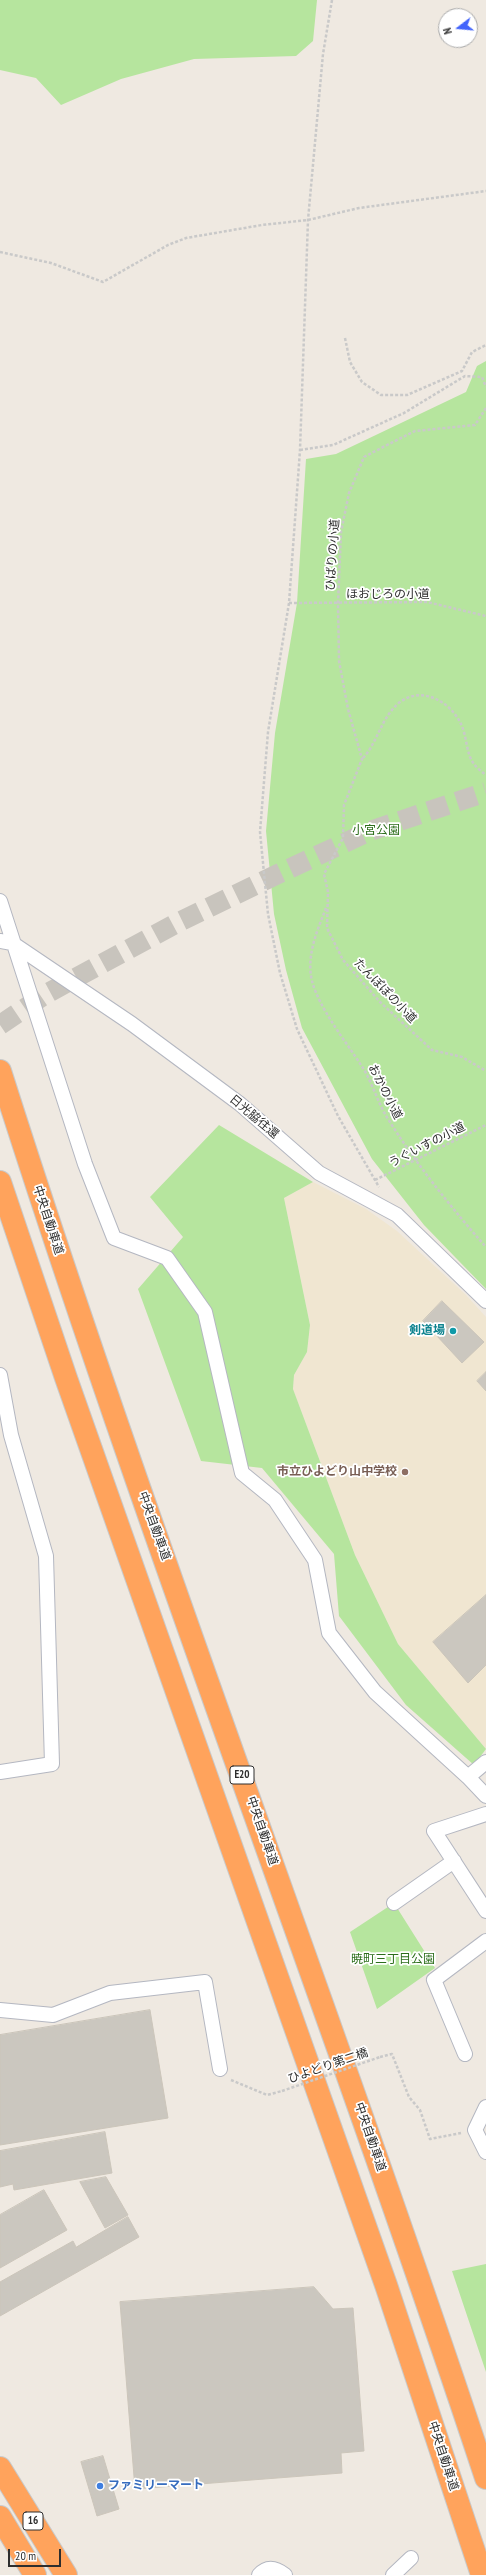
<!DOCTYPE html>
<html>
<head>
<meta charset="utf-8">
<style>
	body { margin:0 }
	#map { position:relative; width:486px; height:2575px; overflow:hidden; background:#efe9e1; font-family:"PT Sans Narrow",sans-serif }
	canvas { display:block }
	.north { position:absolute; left:438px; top:8px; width:40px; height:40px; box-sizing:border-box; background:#fff; border:1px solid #ababab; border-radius:50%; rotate:254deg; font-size:11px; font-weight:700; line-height:16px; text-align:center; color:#2e2e2e }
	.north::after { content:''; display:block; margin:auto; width:14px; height:18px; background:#4264fb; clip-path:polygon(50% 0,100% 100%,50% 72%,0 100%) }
	.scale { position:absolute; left:8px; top:2549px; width:53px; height:18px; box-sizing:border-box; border:2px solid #2e2e2e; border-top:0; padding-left:5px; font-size:12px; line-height:14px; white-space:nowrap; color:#2e2e2e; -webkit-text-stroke:3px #fff; paint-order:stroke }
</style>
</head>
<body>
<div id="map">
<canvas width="486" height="2575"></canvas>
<div class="north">N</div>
<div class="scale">20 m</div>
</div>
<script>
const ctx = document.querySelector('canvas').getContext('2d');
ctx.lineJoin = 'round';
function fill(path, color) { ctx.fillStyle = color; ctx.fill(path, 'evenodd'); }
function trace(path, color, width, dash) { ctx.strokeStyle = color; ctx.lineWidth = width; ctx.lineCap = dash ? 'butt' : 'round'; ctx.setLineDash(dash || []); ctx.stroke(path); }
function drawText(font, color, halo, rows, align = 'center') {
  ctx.font = font + ' "PT Sans Narrow","Noto Sans JP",sans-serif'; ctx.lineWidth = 3.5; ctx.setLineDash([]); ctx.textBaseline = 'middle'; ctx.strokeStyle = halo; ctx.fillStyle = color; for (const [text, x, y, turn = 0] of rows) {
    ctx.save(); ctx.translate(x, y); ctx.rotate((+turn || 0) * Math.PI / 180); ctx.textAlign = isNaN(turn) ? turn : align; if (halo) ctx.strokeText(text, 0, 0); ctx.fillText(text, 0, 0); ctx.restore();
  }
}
fill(new Path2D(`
	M313,1182L366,1209L397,1231L466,1295L486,1317V1749L398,1644L355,1555L293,1389L294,1375L307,1352L310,1325L284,1198Z`), '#f0e6d1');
fill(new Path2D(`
	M0,0H317L313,41L296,56L194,59L121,79L61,105L36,78L0,70Z
	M486,361V1289L424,1225L372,1159L302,1028L286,970L274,914L266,831L275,733L297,603L306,459L336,454L466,392L477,366Z
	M219,1125L313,1182L284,1198L310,1325L307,1352L294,1375L293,1389L355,1555L398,1644L486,1749L474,1765L406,1705L339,1616L334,1554L262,1468L201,1461L138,1289L183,1237L150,1197Z
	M394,1903L435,1968L377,2009L350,1932Z
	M486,2264V2372L452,2271Z`), '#b6e59e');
const building = new Path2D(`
	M442,1301L484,1342L462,1363L423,1321Z
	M486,1372V1391L477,1381Z
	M486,1595V1665L468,1683L433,1642Z
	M150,2010L168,2118L0,2145V2035Z
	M105,2132L112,2173L14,2190L13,2184L0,2187V2151Z
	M106,2177L128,2215L105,2228L80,2182Z
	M44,2190L67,2230L0,2268V2215Z
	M128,2217L139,2237L0,2316V2282L73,2241L76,2247Z
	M314,2287L333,2309L353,2308L364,2451L341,2453L342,2473L135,2489L120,2302Z
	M103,2456L119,2509L97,2516L81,2462Z`);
fill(building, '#cbc7bf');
trace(building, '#cbc5ba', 1);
trace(new Path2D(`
	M0,1025L46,994L177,923L280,873L370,831L486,792`), '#c8c4bd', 20, [20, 10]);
const street = new Path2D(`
	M0,901L85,1164L114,1238L167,1258L205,1312L242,1473L275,1500L315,1560L329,1633L375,1692L468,1777
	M0,941L12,943L132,1024L240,1104L319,1173L397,1215L486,1301
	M0,1375L11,1435L46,1556L52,1764L0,1772
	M486,1762L468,1777L486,1796
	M486,1814L434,1831L486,1911
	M394,1903L454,1861
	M0,2010L53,2015L110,1993L205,1982L220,2069
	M465,2054L434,1980L486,1941
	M486,2107L475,2130L486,2152
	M259,2575C268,2565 276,2568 285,2575
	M393,2575L411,2558`);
const highway = new Path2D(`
	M0,1071C150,1544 330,2007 486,2478
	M0,1182L66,1378L386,2285L482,2575
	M0,2468L66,2575
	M0,2517L35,2575`);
trace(street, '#b4b7c1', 16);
trace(highway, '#c9c9c9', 24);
trace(new Path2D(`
	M332,0L323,54L308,220L300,450L289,603L268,732L260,832L268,914L280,973L297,1029L338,1116L379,1187
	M0,252L51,263L103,282L168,245L186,238L262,225L308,220L359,208L486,191
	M345,338L350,362L362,382L381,395H407L462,371L472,352L486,345
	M486,408L475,425L415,431L387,445L364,457L349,493L341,532L338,604L339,661L348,709L362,759L344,805L343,838L324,874L328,892L327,928L343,960L380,1002L432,1050L462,1057L486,1071
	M300,450L333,445L404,413L465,376L482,377L486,387
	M289,603L427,602L486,616
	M363,758C378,742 381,717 400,702C422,686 450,701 461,724C467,736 466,754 474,764C477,768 482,772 486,775
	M326,908C317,931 306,956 312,981C319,1008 346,1042 361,1065C372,1081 377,1102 388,1119C415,1162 452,1209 486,1247
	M375,1180L486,1125
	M380,2057L392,2054L409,2097L420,2110L430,2139L461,2133
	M231,2080L267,2095L282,2091`), '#c9c9c9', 2.5, [3, 2]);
trace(street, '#fff', 14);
trace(highway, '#ffa35c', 22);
trace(new Path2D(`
	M282,2091L380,2057`), '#c9c9c9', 2.5, [3, 2]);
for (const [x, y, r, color] of [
	[453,1331,4,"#0f9aa8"],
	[405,1472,4,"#8d6e63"],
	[100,2486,4,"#3f7fe0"]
]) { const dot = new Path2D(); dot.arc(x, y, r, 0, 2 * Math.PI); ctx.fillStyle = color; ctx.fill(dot); trace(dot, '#fff', 1.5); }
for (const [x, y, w] of [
	[242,1775,24],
	[33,2521,20]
]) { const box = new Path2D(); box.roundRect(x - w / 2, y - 9, w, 18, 3); ctx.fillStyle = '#fff'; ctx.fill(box); trace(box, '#2e2e2e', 1); }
drawText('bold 11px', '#2e2e2e', null, [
	["E20",242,1775],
	["16",33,2521]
]);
drawText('12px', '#2e2e2e', '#fff', [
	["ひばりの小道",333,555,-86],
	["ほおじろの小道",388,595],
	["たんぽぽの小道",385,991,46],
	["おかの小道",385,1092,63],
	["日光脇往還",254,1117,40],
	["うぐいすの小道",427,1145,-27],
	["中央自動車道",48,1220,72],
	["中央自動車道",154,1526,70],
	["中央自動車道",262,1831,71],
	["ひよどり第二橋",328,2066,-19],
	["中央自動車道",370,2137,71],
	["中央自動車道",443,2456,72]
]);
drawText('12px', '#2c6e1b', '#fff', [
	["小宮公園",376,831],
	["暁町三丁目公園",393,1960]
]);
drawText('bold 12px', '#0d838f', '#fff', [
	["剣道場",445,1331]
], 'right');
drawText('bold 12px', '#785e54', '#fff', [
	["市立ひよどり山中学校",397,1472]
], 'right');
drawText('bold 12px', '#366cbe', '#fff', [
	["ファミリーマート",108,2486]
], 'left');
</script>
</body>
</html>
